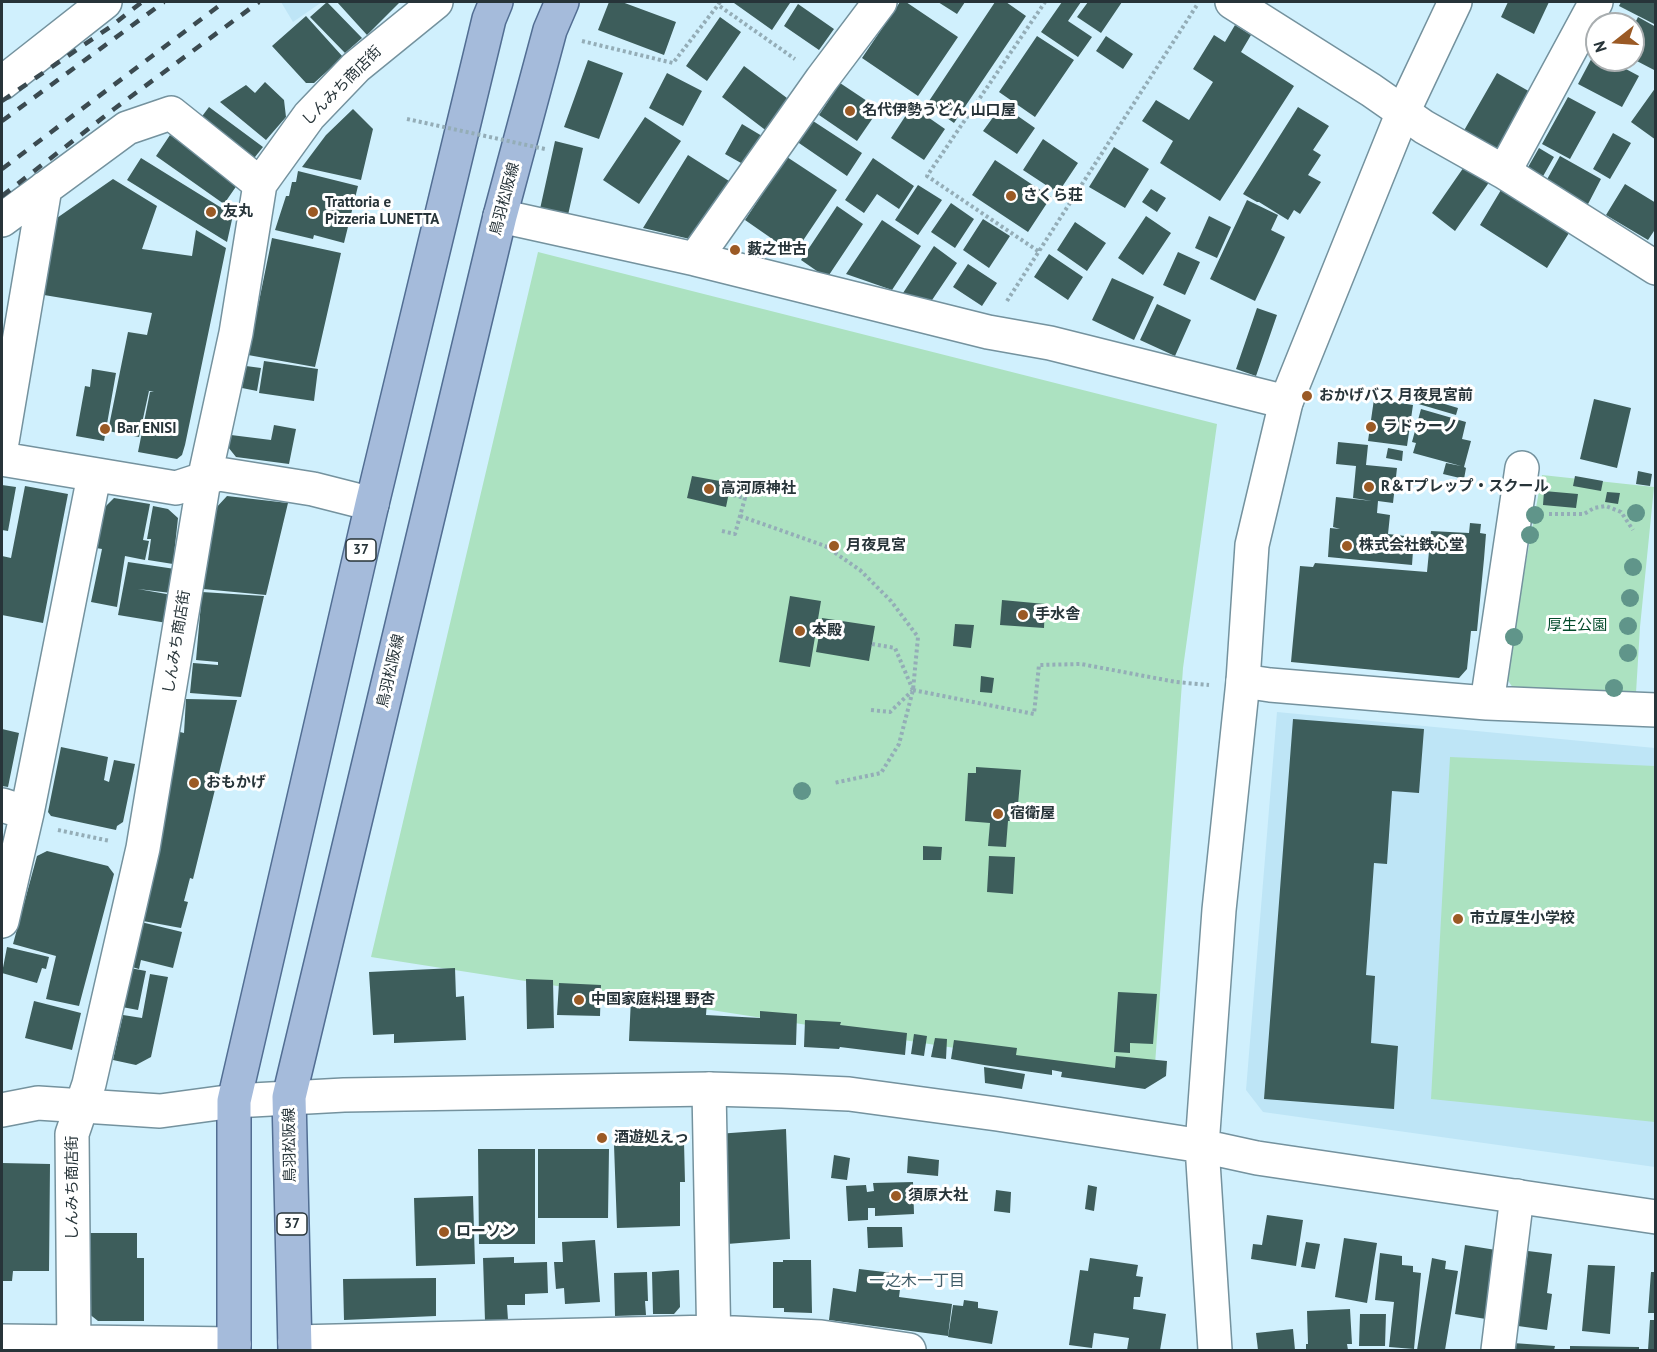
<!DOCTYPE html>
<html>
<head>
<meta charset="utf-8">
<style>
	body { margin:0 }
	#map { position:relative; width:1657px; height:1352px; overflow:hidden; background:#d0f0fd; font-family:"PT Sans",sans-serif }
	canvas { display:block }
	.frame { position:absolute; inset:0; border:3px solid #273439; pointer-events:none }
	.north { position:absolute; left:1585px; top:12px; width:60px; height:60px; box-sizing:border-box; background:#fff; border:2px solid #a9aeb0; border-radius:50%; rotate:253deg; font-size:16px; font-weight:700; line-height:24px; text-align:center; color:#273439 }
	.north::after { content:''; display:block; margin:auto; width:21px; height:27px; background:#9b5a25; clip-path:polygon(50% 0,100% 100%,50% 72%,0 100%) }
</style>
</head>
<body>
<div id="map">
<canvas width="1657" height="1352"></canvas>
<div class="frame"></div>
<div class="north">N</div>
</div>
<script>
const ctx = document.querySelector('canvas').getContext('2d');
ctx.lineJoin = 'round';
function fill(path, color) { ctx.fillStyle = color; ctx.fill(path, 'evenodd'); }
function trace(path, color, width, dash) { ctx.strokeStyle = color; ctx.lineWidth = width; ctx.lineCap = dash ? 'butt' : 'round'; ctx.setLineDash(dash || []); ctx.stroke(path); }
function drawText(font, color, halo, rows, align = 'center') {
  ctx.font = font + ' "PT Sans","Noto Sans JP",sans-serif'; ctx.lineWidth = 6; ctx.setLineDash([]); ctx.textBaseline = 'middle'; ctx.strokeStyle = halo; ctx.fillStyle = color; for (const [text, x, y, turn = 0] of rows) {
    ctx.save(); ctx.translate(x, y); ctx.rotate((+turn || 0) * Math.PI / 180); ctx.textAlign = isNaN(turn) ? turn : align; if (halo) ctx.strokeText(text, 0, 0); ctx.fillText(text, 0, 0); ctx.restore();
  }
}
fill(new Path2D(`
	M281,2H322L293,22Z
	M1277,712L1655,748V1167L1263,1112L1246,1090Z`), '#bee5f6');
fill(new Path2D(`
	M538,252L1217,424L1183,668L1154,1079L371,957Z
	M1542,475L1654,487L1640,627L1636,693L1513,688L1505,676Z
	M1450,757L1655,766V1122L1431,1099Z`), '#ace2c1');
fill(new Path2D(`
	M327,2L362,38L345,53L310,17Z
	M337,2H400L367,35Z
	M609,2H622L676,22L664,55L598,30Z
	M735,2H788L790,3L772,30L734,3Z
	M900,2H906L958,37L918,96L862,58Z
	M938,2H965L957,14Z
	M995,2H1006L1026,16L954,123L927,104Z
	M1062,2H1081L1068,21L1092,37L1078,57L1041,32Z
	M1088,2H1122L1101,33L1077,17Z
	M1508,2H1549L1534,34L1501,17Z
	M1621,2H1656V25L1619,6Z
	M798,4L834,29L819,50L784,26Z
	M1603,12L1626,24H1597V36L1592,34Z
	M306,16L343,57L314,83H306L272,46Z
	M720,17L741,32L707,81L686,66Z
	M1638,17L1656,27V71L1633,59V27Z
	M1235,25L1251,35L1241,52L1294,86L1220,201L1160,163L1173,141L1142,121L1156,100L1189,120L1213,82L1193,69L1214,35L1225,42Z
	M1037,36L1074,60L1035,117L999,92Z
	M1106,36L1133,54L1123,69L1096,51Z
	M1595,52L1597,53V60H1609L1639,76L1622,107L1578,84Z
	M588,60L623,73L599,139L564,127Z
	M744,66L791,101L768,132L722,97Z
	M667,73L702,91L683,126L649,108Z
	M1497,73L1532,93L1497,154L1462,134Z
	M265,82L284,100L286,117L266,140L220,102L246,85L255,93Z
	M840,83L879,109L857,141L819,115Z
	M1656,87V140L1631,122Z
	M1568,97L1596,112L1570,159L1542,144Z
	M1002,105L1035,128L1017,154L983,131Z
	M912,106L945,129L924,160L891,138Z
	M209,107L263,147L247,167L194,127Z
	M1298,107L1329,126L1313,150L1321,155L1308,175L1321,182L1300,214L1294,210L1288,220L1259,202H1257L1243,194Z
	M353,109L373,129L361,180L302,167L326,135Z
	M645,117L681,141L639,204L603,180Z
	M810,119L862,153L847,176L796,141Z
	M742,124L767,139L750,168L725,154Z
	M1613,133L1631,143L1610,179L1593,169Z
	M170,135L185,146L191,138L244,175L224,204L156,156Z
	M1043,139L1078,163L1058,193L1023,170Z
	M555,141L583,148L568,215L540,209Z
	M1114,147L1149,169L1125,208L1089,187Z
	M1539,148L1554,157L1542,178L1527,169Z
	M688,155L729,181L694,240L643,228Z
	M1560,156L1601,179L1587,206L1545,183Z
	M787,157L837,190L794,254L745,220Z
	M141,158L233,215L227,242L127,180Z
	M873,158L914,186L899,209L877,194L864,213L845,200Z
	M995,160L1051,197L1028,232L972,195Z
	M1466,164L1490,181L1455,231L1432,213Z
	M298,171L358,186L344,243L314,235L313,239L275,230L286,196H289L292,182H296Z
	M113,179L157,206L142,249L192,256L196,230L226,248L185,445L182,455L177,459L138,452L150,392H154L145,390L149,391L139,437L108,431L128,332L147,335L152,313L44,295L54,220Z
	M1625,184L1656,203V228L1648,240L1606,215Z
	M918,185L942,200L918,235L895,220Z
	M1151,189L1166,198L1157,212L1142,202Z
	M1501,190L1569,233L1547,268L1480,225Z
	M1247,200L1278,215L1271,230L1285,237L1255,301L1210,279Z
	M951,203L974,219L955,248L931,232Z
	M837,206L863,224L827,278L801,260Z
	M1146,216L1171,233L1143,275L1118,258Z
	M1209,216L1231,227L1217,258L1195,248Z
	M983,219L1010,236L989,268L963,250Z
	M882,220L921,246L892,290L846,274Z
	M1075,222L1106,243L1087,271L1057,250Z
	M272,238L341,253L315,367L248,355Z
	M934,246L957,263L926,309L903,293Z
	M1178,252L1200,262L1185,295L1163,285Z
	M1049,254L1083,277L1068,300L1034,277Z
	M968,264L997,283L982,306L953,287Z
	M1112,278L1154,297L1134,340L1092,320Z
	M1157,304L1191,320L1175,356L1140,340Z
	M1257,308L1277,315L1256,376L1236,369Z
	M264,361L318,369L314,401L259,393Z
	M246,366L261,368L257,391L242,388Z
	M92,369L116,373L104,441L76,436L85,386L90,387Z
	M1418,396L1458,408L1456,415L1415,403Z
	M1374,399L1413,405L1407,446L1368,441Z
	M1594,399L1631,408L1617,468L1580,459Z
	M1421,409L1466,422L1462,439L1471,441L1464,467L1466,468L1464,479L1443,474L1446,463L1461,466L1413,453L1416,443L1412,442Z
	M274,425L296,429L289,464L236,457L228,447L231,435L271,440Z
	M1338,442L1368,445L1366,465L1397,468L1393,503L1378,501L1377,513L1390,515L1388,534L1414,537L1412,565L1328,557L1330,528L1340,529L1333,527L1336,497L1372,501L1353,498L1356,466L1336,464Z
	M1388,448L1403,451L1402,461L1386,458Z
	M1638,471L1652,474L1650,486L1636,484Z
	M692,476L731,483L726,507L687,498Z
	M1575,476L1603,481L1601,491L1573,486Z
	M2,485L16,487L8,531L2,530Z
	M25,486L68,494L43,623L2,615V556L11,558Z
	M1544,491L1578,494L1576,508L1543,505Z
	M1607,492L1620,493L1618,504L1605,502Z
	M227,496L288,503L266,595L203,589L210,528L215,509Z
	M114,498L150,504L143,540L149,541L145,560L125,556L117,607L91,602L102,549L96,548L103,505L106,506Z
	M153,506L168,509L178,518L173,564L148,560L151,539H147Z
	M1470,523L1481,524L1480,533L1486,534L1484,559L1477,631H1471L1467,669L1459,678L1291,662L1300,566L1313,567L1315,563L1427,572L1431,531L1469,533Z
	M128,562L175,569L171,593L138,589L172,595L167,623L118,615Z
	M202,592L264,596L241,697L190,693L193,663L218,665V662L196,660Z
	M790,596L821,601L810,667L779,662Z
	M1002,600L1045,604L1044,628L1000,625Z
	M822,618L875,626L869,661L816,652Z
	M955,624L974,625L971,648L953,646Z
	M981,676L994,678L992,693L980,692Z
	M186,699L237,700L193,879L190,878L184,901L188,902L181,928L143,921L180,732L184,733Z
	M1293,719L1424,729L1419,793L1392,791L1387,864L1374,863L1366,975L1375,976L1371,1043L1398,1046L1394,1109L1264,1099Z
	M2,729L19,733L8,787L2,786Z
	M61,747L108,757L104,780L109,782L114,760L135,764L123,822L117,826L116,830L51,816L48,812Z
	M976,767L1021,770L1018,805L1031,806L1030,821H1008L1006,847L988,846L990,823L965,821L968,773H976Z
	M923,846L942,847L941,860H923Z
	M47,851L108,866L114,874L79,1006L46,999L56,956L13,944L37,856Z
	M989,856L1015,857L1013,894L987,892Z
	M141,922L182,932L173,968L141,960L139,969L132,967Z
	M7,947L49,957L46,969L42,968L37,983L2,973Z
	M130,968L146,971L138,1010L122,1007Z
	M455,968L456,997L464,996L466,1040L394,1043V1034L373,1035L369,972Z
	M150,974L168,977L151,1057L136,1065L113,1060L123,1015L142,1018Z
	M526,979L553,980L554,1028L527,1029Z
	M559,983L601,985L600,1016L557,1015Z
	M1118,992L1157,994L1153,1044L1130,1043V1053L1114,1052Z
	M631,998L707,1001L706,1015L760,1018V1011L797,1014L796,1045L629,1041Z
	M34,1001L81,1013L72,1050L25,1038Z
	M805,1020L841,1022L840,1025L907,1033L905,1055L840,1047L839,1049L804,1047Z
	M914,1034L927,1036L924,1056L911,1054Z
	M935,1038L947,1039L946,1059L931,1057Z
	M954,1040L1017,1048L1016,1055L1115,1068L1116,1056L1167,1061L1166,1076L1145,1089L1061,1077L1062,1072L1052,1070V1075L984,1065L951,1059Z
	M984,1067L1025,1074L1022,1089L985,1083Z
	M786,1129L790,1239L727,1244L717,1134Z
	M684,1142L685,1182H680V1226L617,1228L614,1145Z
	M478,1149H535V1244H479Z
	M538,1149H609L608,1218H538Z
	M834,1155L850,1158L847,1180L831,1178Z
	M908,1156L939,1160L938,1176L907,1173Z
	M2,1163L50,1164L49,1271H13L12,1281H2Z
	M913,1182L914,1214L875,1216V1208H868V1220L848,1221L846,1186L866,1185L867,1192L874,1191L873,1183Z
	M1088,1185L1097,1187L1094,1211L1085,1209Z
	M996,1190L1011,1192L1010,1213L994,1211Z
	M473,1196L475,1264L416,1266L414,1198Z
	M1267,1215L1303,1220L1296,1266L1251,1259L1253,1244L1262,1245Z
	M867,1227H902L903,1247L868,1248Z
	M87,1233H137V1258H144V1321H98L88,1313Z
	M1344,1238L1377,1243L1367,1303L1335,1297Z
	M595,1240L600,1302L565,1304L564,1288L556,1289L554,1262H563L562,1242Z
	M1306,1242L1320,1244L1315,1269L1301,1267Z
	M1465,1245L1496,1250L1486,1319L1455,1314Z
	M1528,1251L1552,1254L1547,1293L1552,1294L1547,1330L1518,1326Z
	M1380,1253L1402,1256V1265L1413,1266V1272L1421,1273L1414,1349L1389,1347L1394,1302L1375,1300Z
	M514,1257V1263L547,1262L548,1293L525,1294V1305H507L508,1320L485,1321L483,1258Z
	M1090,1258L1138,1265L1136,1276L1143,1277L1140,1297H1134L1133,1309L1166,1314L1160,1350H1127L1129,1338L1094,1333L1092,1348L1069,1345L1080,1270L1088,1271Z
	M1432,1258L1446,1261L1445,1269L1458,1271L1445,1350H1417Z
	M783,1260H811L812,1313L784,1312V1308H773V1262H783Z
	M1588,1265L1615,1266L1610,1334L1582,1331Z
	M859,1269L902,1274L899,1297L952,1304L948,1336L829,1320L833,1288L856,1292Z
	M679,1270L680,1307L674,1314H653L652,1272Z
	M647,1272L648,1301H645L646,1315L615,1316L614,1273Z
	M1651,1272H1656V1313H1648Z
	M436,1278V1316L344,1320L343,1279Z
	M964,1300L978,1302V1308L998,1311L992,1344L948,1337L953,1305L963,1306Z
	M1350,1309L1352,1344H1347L1348,1350H1306V1344H1308L1307,1311Z
	M1360,1314H1386L1385,1346H1359Z
	M1650,1320H1656V1350H1648Z
	M1293,1329L1295,1350H1258L1256,1333Z
	M1513,1343L1555,1346L1554,1350H1512Z
	M1570,1346L1639,1347V1350H1570Z`), '#3d5d5b');
const street = new Path2D(`
	M1232,2L1371,90L1424,127L1504,172L1656,268
	M2,83L105,2
	M1504,172L1596,2
	M500,216L695,259L988,332L1050,343L1286,402
	M2,220L127,128L171,113L260,184
	M695,259L822,79L880,2
	M2,442L45,188
	M2,459L176,488L219,474L313,489L372,504
	M1243,681L1270,685L1487,703L1656,710
	M1487,703L1522,468
	M2,805L27,813
	M2,921L27,813L94,476
	M709,1089L714,1350
	M2,1341L234,1344
	M295,1342L712,1332L821,1337L909,1350
	M74,1350L72,1134L89,1084L143,848L204,480L236,333L260,184L309,116L356,67L436,2
	M1498,1350L1517,1196`);
const secondary = new Path2D(`
	M2,1110L38,1103L160,1111L234,1101L344,1095L709,1089L782,1091L849,1094L997,1114L1202,1146L1257,1158L1656,1217
	M1215,1350L1202,1146L1219,910L1243,681L1252,545L1286,402L1403,112L1455,2`);
const primary = new Path2D(`
	M234,1350V1101L372,504L489,19L496,2
	M295,1350L289,1097L500,216L550,30L562,2`);
trace(street, '#74929e', 36);
trace(secondary, '#74929e', 36);
trace(primary, '#526e93', 36);
trace(new Path2D(`
	M720,2L718,5L795,59
	M582,41L673,63L718,5
	M1038,251L927,176L1045,2
	M1007,301L1197,5
	M1549,514H1584L1594,508L1606,506L1621,512L1633,530
	M740,516L825,546L860,570L891,601L918,637L913,690L899,744L881,773L834,783
	M722,531L735,534L745,498L729,494
	M872,644L895,648L913,690
	M913,690L1034,714L1039,665L1081,664L1176,682L1209,685
	M871,710L890,712L912,691
	M58,830L110,841`), '#94adb7', 4, [3, 3]);
trace(street, '#fff', 33);
trace(secondary, '#fff', 33);
trace(primary, '#a5bbdb', 33);
trace(new Path2D(`
	M2,101L110,27L142,2
	M2,121L164,2
	M2,169L224,2
	M2,196L114,109L259,2`), '#3b4a50', 4.5, [10, 10]);
trace(new Path2D(`
	M407,119L545,149`), '#94adb7', 4, [3, 3]);
ctx.fillStyle = '#60958a';
for (const [x, y] of [
	[1636,513],
	[1535,515],
	[1530,535],
	[1633,567],
	[1630,598],
	[1628,626],
	[1514,637],
	[1628,653],
	[1614,688],
	[802,791]
]) { ctx.beginPath(); ctx.arc(x, y, 9, 0, 2 * Math.PI); ctx.fill(); }
for (const [x, y, r, color] of [
	[850,111,6,"#9b5a25"],
	[1011,196,6,"#9b5a25"],
	[211,212,6,"#9b5a25"],
	[313,212,6,"#9b5a25"],
	[735,250,6,"#9b5a25"],
	[1307,396,6,"#9b5a25"],
	[1371,427,6,"#9b5a25"],
	[105,429,6,"#9b5a25"],
	[1369,487,6,"#9b5a25"],
	[709,489,6,"#9b5a25"],
	[834,546,6,"#9b5a25"],
	[1347,546,6,"#9b5a25"],
	[1023,615,6,"#9b5a25"],
	[800,631,6,"#9b5a25"],
	[194,783,6,"#9b5a25"],
	[998,814,6,"#9b5a25"],
	[1458,919,6,"#9b5a25"],
	[579,1000,6,"#9b5a25"],
	[602,1138,6,"#9b5a25"],
	[896,1196,6,"#9b5a25"],
	[444,1232,6,"#9b5a25"]
]) { const dot = new Path2D(); dot.arc(x, y, r, 0, 2 * Math.PI); ctx.fillStyle = color; ctx.fill(dot); trace(dot, '#fff', 2); }
for (const [x, y, w] of [
	[361,550,30],
	[292,1224,30]
]) { const box = new Path2D(); box.roundRect(x - w / 2, y - 11, w, 22, 4.5); ctx.fillStyle = '#fff'; ctx.fill(box); trace(box, '#273439', 1.5); }
drawText('bold 14px', '#273439', null, [
	["37",361,550],
	["37",292,1224]
]);
drawText('15px', '#273439', '#fff', [
	["しんみち商店街",342,86,-45],
	["鳥羽松阪線",505,199,-75],
	["しんみち商店街",177,642,-81],
	["鳥羽松阪線",391,671,-77],
	["鳥羽松阪線",290,1145,-91],
	["しんみち商店街",73,1188,-90]
]);
drawText('bold 15px', '#273439', '#fff', [
	["名代伊勢うどん 山口屋",862,111],
	["さくら荘",1023,196],
	["Trattoria e",325,203],
	["Pizzeria LUNETTA",325,220],
	["友丸",223,212],
	["藪之世古",747,250],
	["おかげバス 月夜見宮前",1319,396],
	["ラドゥーノ",1383,427],
	["Bar ENISI",117,429],
	["R＆Tプレップ・スクール",1381,487],
	["高河原神社",721,489],
	["月夜見宮",846,546],
	["株式会社鉄心堂",1359,546],
	["手水舎",1035,615],
	["本殿",812,631],
	["おもかげ",206,783],
	["宿衛屋",1010,814],
	["市立厚生小学校",1470,919],
	["中国家庭料理 野杏",591,1000],
	["酒遊処えっ",614,1138],
	["須原大社",908,1196],
	["ローソン",456,1232]
], 'left');
drawText('15px', '#044b2c', '#fff', [
	["厚生公園",1577,626]
]);
drawText('16px', '#405d68', '#fff', [
	["一之木一丁目",917,1281]
]);
</script>
</body>
</html>
